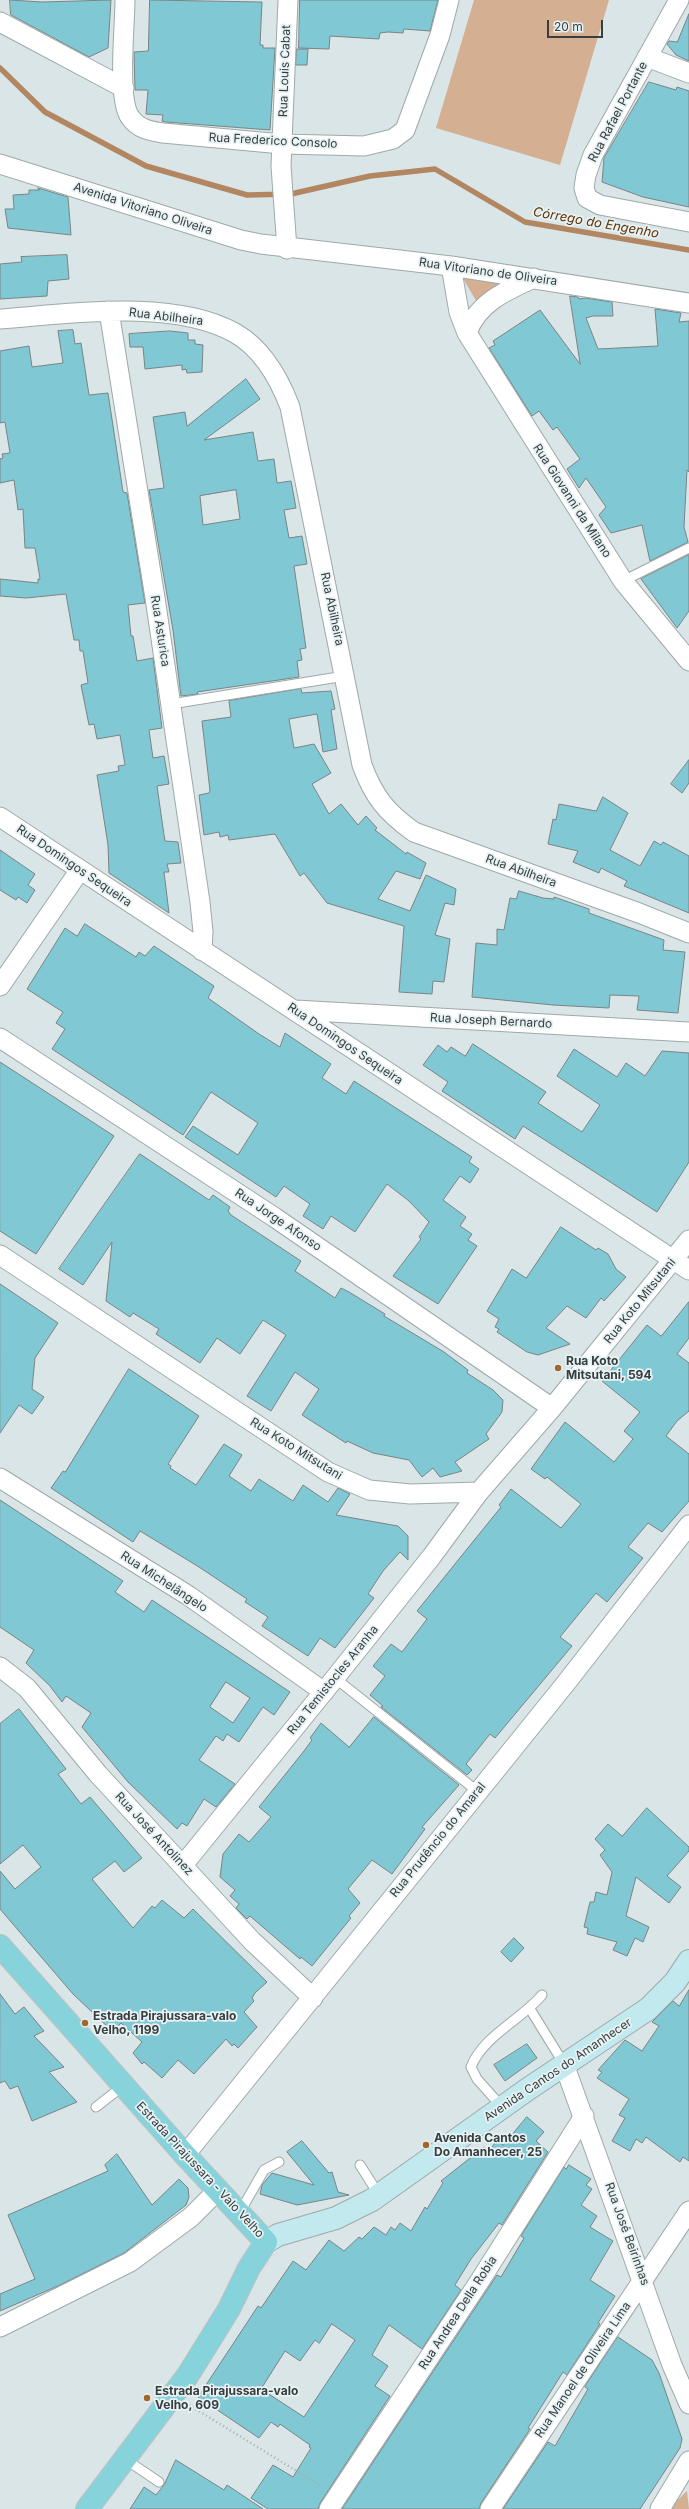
<!DOCTYPE html>
<html>
<head>
<meta charset="utf-8">
<style>
	body { margin:0 }
	#map { position:relative; width:689px; height:2509px; overflow:hidden; background:#d9e5e6; font-family:Inter,sans-serif }
	canvas { display:block }
	.scale { position:absolute; left:547px; top:20px; width:56px; height:18px; box-sizing:border-box; border:2px solid #383d3e; border-top:0; padding-left:5px; font-size:12px; line-height:14px; white-space:nowrap; color:#383d3e; -webkit-text-stroke:3px #e6f2f4; paint-order:stroke }
</style>
</head>
<body>
<div id="map">
<canvas width="689" height="2509"></canvas>
<div class="scale">20 m</div>
</div>
<script>
const ctx = document.querySelector('canvas').getContext('2d');
ctx.lineJoin = 'round';
function fill(path, color) { ctx.fillStyle = color; ctx.fill(path, 'evenodd'); }
function trace(path, color, width, dash) { ctx.strokeStyle = color; ctx.lineWidth = width; ctx.lineCap = dash ? 'butt' : 'round'; ctx.setLineDash(dash || []); ctx.stroke(path); }
function drawText(font, color, halo, rows, align = 'center') {
  ctx.font = font + ' Inter,sans-serif'; ctx.lineWidth = 3.5; ctx.setLineDash([]); ctx.textBaseline = 'middle'; ctx.strokeStyle = halo; ctx.fillStyle = color; for (const [text, x, y, turn = 0] of rows) {
    ctx.save(); ctx.translate(x, y); ctx.rotate((+turn || 0) * Math.PI / 180); ctx.textAlign = isNaN(turn) ? turn : align; if (halo) ctx.strokeText(text, 0, 0); ctx.fillText(text, 0, 0); ctx.restore();
  }
}
fill(new Path2D(`
	M474,0H609L560,165L436,128Z
	M461,275L511,276L478,304Z
	M687,2491L689,2509H668Z`), '#d4af92');
trace(new Path2D(`
	M0,68L45,112L146,166L247,195L291,194L370,176L435,169L525,222L689,250`), '#b38662', 5.5);
const building = new Path2D(`
	M10,0L42,2L111,0L108,48L89,57L11,15Z
	M150,0L262,2L260,45H263V48H275L270,130L166,122L162,121L163,115L146,114L148,90H135L134,52L148,51Z
	M300,0H438L430,31L404,29L403,33L388,32L380,33L379,39L330,36L329,49L299,48Z
	M689,14V61L676,55L667,44L669,41L677,42Z
	M297,49H308L307,65H296Z
	M649,82L676,90L677,87L689,91V207L643,197L602,182L604,158Z
	M38,188L68,197L71,235L8,228L5,209H14L13,195L29,194V190H39Z
	M67,255L69,279L48,281L47,296L0,299V264L22,262L21,257Z
	M570,296L578,297L579,299L585,298L612,302L613,316H593L586,318L598,349L658,346L655,309L681,313L679,322L689,321V472L687,470L684,527L688,542L650,561L642,525L611,533L599,515L606,507L586,478L579,488L567,469L580,459L557,427L553,430L539,411L532,416L489,348L495,345L493,341L540,310L580,364Z
	M73,330L75,344L81,343L89,395L108,393L123,492L127,493L145,603L128,605L131,636H133L137,661L153,658L162,728L149,730L153,758L164,756L169,784L157,786L164,835L165,841L178,842L181,863L167,864L169,872H164L169,913L109,873L108,845L97,775L119,771L118,766L125,765L120,735L97,739L94,724L89,725L81,685L88,683L83,651H80L79,640H74L66,594L26,598L0,596V579L38,583V579H40L35,548H25L23,509L18,510L14,480L0,483V459L3,458L2,454L10,453L5,422L0,423V351L29,346L32,367L63,363L58,331Z
	M170,331L188,333V340H195V344L203,345L202,372L187,373L186,369L182,370V365L145,369L143,347H130L129,334Z
	M246,379L260,399L204,440L253,432L258,461L274,459L277,483L291,481L296,508L284,510L289,538L302,536L307,564L294,566L306,648L300,649L302,660L297,661L299,677L197,692L198,694L181,696L173,630L149,490L164,488L153,417L185,412L187,426ZM236,490L240,519L203,525L200,496Z
	M689,555V611L677,628L641,579Z
	M301,689L302,693L331,691L335,709L331,710L337,749L323,752L317,714L289,719L294,748L314,744L331,773L312,784L329,814L341,804L358,825L366,816L377,828L375,830L406,854L407,852L426,863L420,879L396,871L378,899L410,911L426,875L456,889L454,905L445,903L435,935L450,939L444,982L433,981L432,994L399,992L404,926L327,903L304,873L300,876L275,834L229,840L228,835L220,837L219,832L204,835L199,795L209,793L210,791L202,721L231,717L229,701Z
	M689,760V783L682,793L671,784Z
	M603,797L628,813L610,850L640,866L654,841L661,845L663,842L689,856V913L624,886L627,881L601,868L599,873L573,862L578,851L548,844L553,819L556,820L559,804L596,811Z
	M0,850L35,874L28,885L35,890L27,903L18,897L16,900L0,890Z
	M519,891L543,898L554,899V897L589,909V913L664,940L663,950L685,952L678,1013L637,1010L639,996L610,995L609,1008L553,1005L472,997L476,943L497,945V929L504,930L510,898L516,899Z
	M85,924L136,957L139,952L145,956L154,946L214,986L208,998L259,1034L280,1047L285,1033L331,1064L322,1078L346,1094L354,1081L472,1157L469,1162L479,1169L470,1183L460,1176L443,1200L466,1217L460,1226L472,1234L468,1240L477,1246L438,1304L393,1276L421,1239L419,1237L429,1222L409,1201L387,1184L355,1232L331,1216L323,1229L303,1216L310,1204L284,1186L276,1197L185,1137L193,1126L238,1155L258,1123L211,1092L183,1135L52,1049L65,1029L56,1023L63,1012L27,989L65,928L77,936Z
	M473,1044L546,1092L538,1103L582,1132L600,1105L557,1076L574,1049L617,1077L626,1063L645,1076L662,1051L689,1053V1162L657,1212L523,1126L515,1139L442,1091L448,1082L423,1065L438,1045L447,1052L451,1047L465,1056Z
	M0,1062L114,1136L36,1254L0,1231Z
	M140,1154L209,1200L213,1195L230,1207L228,1211L231,1215L301,1261L295,1271L335,1298L341,1288L349,1292L385,1314L384,1316L444,1352L468,1370L467,1373L493,1390L503,1400L502,1412L486,1434L489,1439L455,1462L462,1471L440,1477L433,1468L422,1477L409,1460L373,1453L347,1441L346,1443L302,1415L319,1389L295,1372L271,1411L247,1396L286,1335L263,1320L240,1354L217,1338L200,1363L156,1334L159,1329L133,1313L130,1317L106,1301L112,1242L83,1285L59,1269Z
	M561,1227L596,1250L598,1248L608,1254L616,1269L626,1277L604,1301L601,1298L586,1318L567,1306L546,1328L570,1344L538,1355L527,1352L497,1332L499,1329L495,1327L499,1319L487,1311L512,1269L526,1278Z
	M0,1284L58,1323L35,1358L32,1389L44,1397L32,1414L19,1405L0,1433Z
	M689,1302V1338L677,1354L689,1363V1411L677,1421L666,1436L689,1454V1501L662,1532L648,1523L628,1547L643,1558L607,1602L596,1593L560,1637L572,1646L495,1738L490,1734L466,1764L472,1770L467,1775L381,1707L383,1706L370,1695L385,1676L373,1666L391,1644L402,1652L427,1619L417,1611L501,1507L499,1505L511,1489L561,1528L581,1504L547,1477L545,1479L531,1469L565,1422L614,1462L633,1439L624,1431L640,1412L602,1381L647,1325L661,1336Z
	M129,1369L199,1416L168,1464L171,1466L170,1468L196,1485L224,1444L242,1455L229,1476L251,1491L259,1479L293,1501L303,1485L328,1502L338,1488L350,1494L336,1515L398,1526L408,1536V1560L400,1552L383,1571L368,1594L374,1598L335,1648L320,1638L308,1656L262,1626L268,1617L245,1602L247,1599L199,1567L140,1531L133,1542L51,1488L63,1471L65,1472Z
	M0,1500L123,1581L115,1592L144,1612L152,1600L290,1692L274,1715L263,1707L239,1742L227,1734L223,1741L216,1736L199,1760L235,1784L216,1807L204,1799L187,1826L182,1823L177,1829L128,1782L82,1727L91,1713L66,1696L62,1702L50,1686L26,1663L34,1650L0,1627ZM226,1682L250,1698L233,1723L210,1707Z
	M19,1709L66,1769L58,1774L81,1804L90,1797L142,1858L124,1872L115,1861L92,1879L133,1928L152,1906L155,1908L162,1900L184,1918L193,1909L267,1982L255,1993L252,1998L254,2001L244,2012L257,2027L238,2048L234,2044L232,2046L226,2039L194,2074L178,2060L162,2078L144,2062L142,2064L133,2053L142,2042L121,2023L113,2032L73,1994L0,1909V1871L15,1889L41,1867L23,1845L0,1864V1724Z
	M374,1717L459,1785L422,1827L425,1829L392,1874L372,1860L348,1889L360,1903L349,1916L351,1918L312,1966L301,1957L300,1959L250,1916L247,1919L236,1908L239,1904L230,1896L235,1890L220,1877L223,1854L239,1834L249,1842L271,1817L259,1807L304,1751L312,1740L310,1738L321,1723L349,1747Z
	M647,1808L689,1847V1851L667,1876L681,1887L669,1903L636,1877L626,1916L649,1927L643,1942L635,1938L627,1956L613,1950L617,1942L587,1934L588,1928L584,1927L590,1902H594L596,1892L607,1895L612,1872L600,1855L605,1850L595,1839L608,1824L622,1836Z
	M514,1938L524,1948L511,1962L501,1952Z
	M689,1990V2161L683,2157L680,2162L646,2137L642,2143L636,2139L630,2151L612,2141L625,2118L619,2115L629,2099L597,2078L602,2072L598,2070L625,2040L642,2051L659,2026L652,2022L673,2001L679,2006Z
	M0,1994L15,2014L24,2007L44,2031L34,2036L64,2067L49,2072L77,2102L32,2121L18,2086L10,2089L5,2081L0,2083Z
	M527,2044L537,2058L505,2081L494,2065Z
	M527,2117L544,2132L536,2141L548,2152L502,2225L499,2223L471,2259L455,2285L461,2290L422,2349L389,2325L372,2355L388,2366L375,2386L390,2396L320,2503L318,2509H268L251,2498L273,2465L293,2477L311,2448L309,2447L310,2445L280,2424L278,2427L271,2422L259,2438L198,2397L258,2306L261,2308L293,2261L306,2270L329,2240L344,2251L359,2237L362,2239L374,2227L386,2235L391,2227L395,2230L400,2223L411,2231L425,2207L427,2209L443,2183L441,2181L484,2147L489,2151L497,2140L503,2145ZM332,2324L355,2340L304,2417L261,2389L285,2351L300,2361L315,2340L319,2343Z
	M302,2141L329,2173L332,2172L338,2192L349,2195L297,2205L260,2194L262,2185L272,2173L314,2185L287,2152Z
	M117,2154L152,2205L179,2179L188,2188L189,2197L186,2205L124,2253L60,2285L0,2311V2294L35,2279L8,2215L108,2171L105,2165Z
	M569,2165L591,2179L586,2185L592,2189L581,2205L597,2216L590,2227L613,2241L590,2280L615,2296L598,2323L600,2324L567,2375L563,2372L528,2428L530,2429L481,2503L479,2509H342L497,2275L501,2277L524,2238L521,2236L564,2167L566,2169Z
	M618,2337L652,2360L659,2373L682,2439L680,2448L640,2509H503L548,2442L555,2446L588,2389L585,2387Z
	M176,2460L224,2490L227,2485L263,2509H130L144,2487L156,2495L164,2485Z`);
fill(building, '#80c8d3');
trace(building, '#798485', 1);
const lane = new Path2D(`
	M623,581L689,548
	M171,704L345,676
	M335,1678L477,1791
	M530,2009L564,2064
	M96,2107L123,2086
	M502,2107L477,2079L471,2067C483,2036 521,2020 542,1995
	M360,2165L379,2195
	M240,2212L264,2170L279,2162
	M125,2459L159,2482`);
const street = new Path2D(`
	M125,0C125,25 117,99 130,117C138,129 150,131 163,133L282,144L364,146L393,139L405,130L440,35L449,0
	M679,0L593,155L586,175L584,188L587,198L600,205L689,222
	M0,22L124,88
	M647,57L689,73
	M0,164L241,240L261,244L451,266L689,303
	M287,249L281,166L288,0
	M451,266L459,312L467,333
	M534,278C507,290 477,303 467,333L623,581L689,661
	M109,311L155,598L200,902L203,932L202,951
	M0,319C69,314 172,298 235,333C263,349 279,378 290,407L362,765C374,797 386,812 414,832L639,913L689,933
	M0,817L689,1270
	M0,986L80,870
	M295,1010L689,1032
	M0,1038L274,1217L552,1408
	M0,1255L328,1472L369,1490L410,1494L479,1492
	M0,1478L189,1596L324,1692
	M0,1667L27,1688L98,1774L252,1941L313,1998
	M183,1865L335,1678L432,1556L479,1492L552,1408L689,1240
	M564,2064L672,2365L689,2404
	M185,2155L566,1683L689,1525
	M0,2327L130,2262L191,2217L217,2191
	M329,2509L481,2279L584,2116
	M490,2509L689,2211
	M660,2509L689,2461`);
const secondary = new Path2D(`
	M266,2242L278,2235L336,2218L372,2200L528,2089L648,2009L675,1982L689,1961`);
const primary = new Path2D(`
	M0,1946L185,2155L266,2242L249,2268L229,2309L188,2375L87,2509`);
trace(lane, '#9ea9aa', 11);
trace(street, '#9ea9aa', 21);
trace(secondary, '#9ea9aa', 24);
trace(primary, '#bfc1c1', 24);
trace(new Path2D(`
	M189,2405L321,2486`), '#a5afb0', 2.5, [1, 3]);
trace(lane, '#fff', 9);
trace(street, '#fff', 19);
trace(secondary, '#c2e9ee', 22);
trace(primary, '#86d3dc', 22);
for (const [x, y, r, color] of [
	[558,1368,4,"#a4652c"],
	[85,2023,4,"#a4652c"],
	[426,2145,4,"#a4652c"],
	[147,2398,4,"#a4652c"]
]) { const dot = new Path2D(); dot.arc(x, y, r, 0, 2 * Math.PI); ctx.fillStyle = color; ctx.fill(dot); trace(dot, '#e6f2f4', 1.5); }
drawText('12px', '#383d3e', '#e6f2f4', [
	["Rua Louis Cabat",285,71,-88],
	["Rua Rafael Portante",618,112,-62],
	["Rua Frederico Consolo",273,141,3],
	["Avenida Vitoriano Oliveira",143,209,18],
	["Rua Vitoriano de Oliveira",488,272,8],
	["Rua Abilheira",166,317,7],
	["Rua Giovanni da Milano",572,501,57],
	["Rua Abilheira",332,609,78],
	["Rua Asturica",160,631,81],
	["Rua Domingos Sequeira",74,866,34],
	["Rua Abilheira",521,871,20],
	["Rua Joseph Bernardo",491,1021,3],
	["Rua Domingos Sequeira",345,1044,34],
	["Rua Jorge Afonso",278,1220,34],
	["Rua Koto Mitsutani",640,1301,-51],
	["Rua Koto Mitsutani",296,1449,32],
	["Rua Michelângelo",164,1582,33],
	["Rua Temistocles Aranha",333,1680,-51],
	["Rua José Antolinez",154,1834,47],
	["Rua Prudêncio do Amaral",438,1840,-51],
	["Avenida Cantos do Amanhecer",558,2070,-34],
	["Estrada Pirajussara - Valo Velho",200,2170,47],
	["Rua José Beirinhas",627,2234,70],
	["Rua Andrea Della Robia",458,2313,-57],
	["Rua Manoel de Oliveira Lima",583,2370,-56]
]);
drawText('bold 12px', '#383d3e', '#e6f2f4', [
	["Rua Koto",566,1361],
	["Mitsutani, 594",566,1375],
	["Estrada Pirajussara-valo",93,2016],
	["Velho, 1199",93,2030],
	["Avenida Cantos",434,2138],
	["Do Amanhecer, 25",434,2152],
	["Estrada Pirajussara-valo",155,2391],
	["Velho, 609",155,2405]
], 'left');
drawText('italic 13px', '#5f3305', '#e6f2f4', [
	["Córrego do Engenho",596,223,10]
]);
</script>
</body>
</html>
